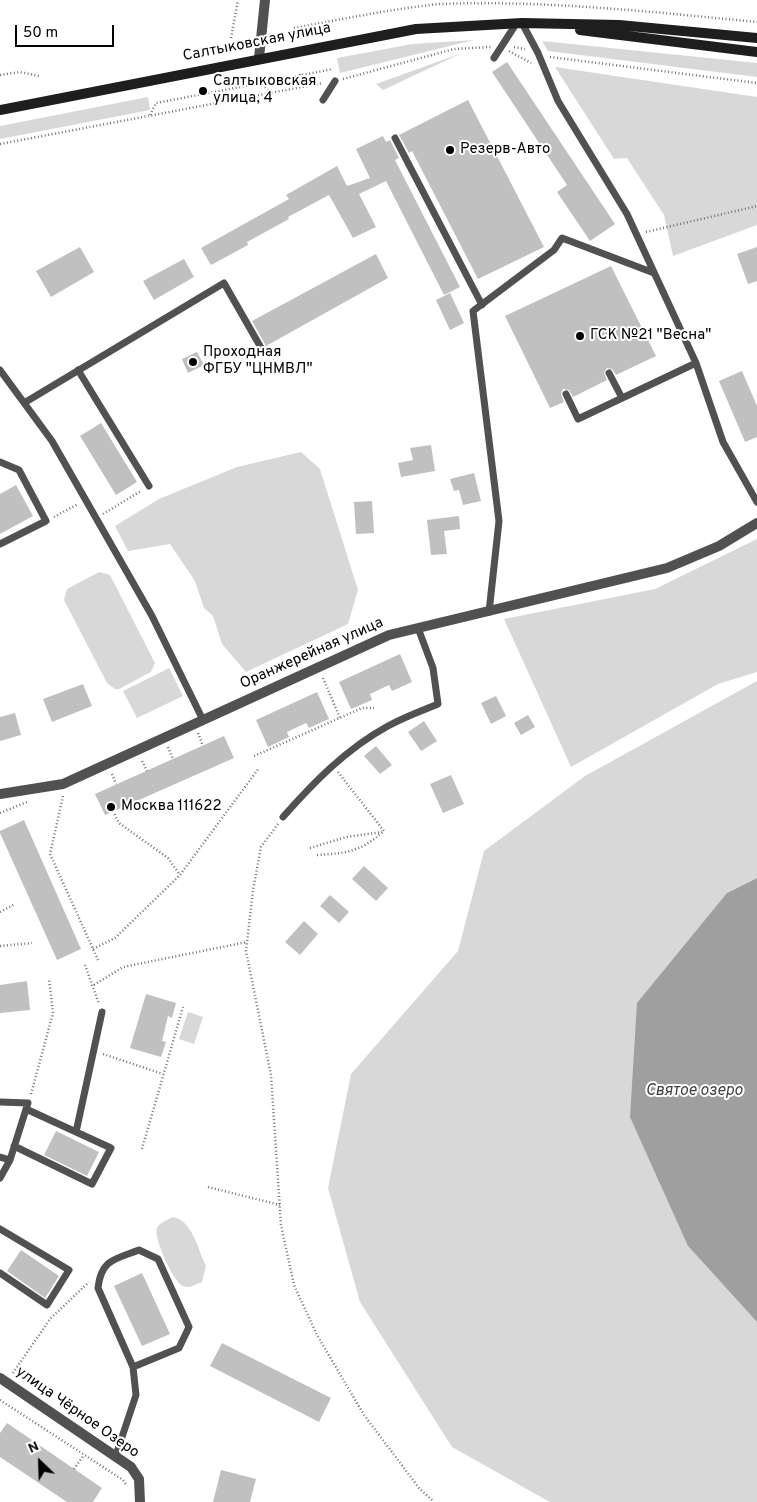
<!DOCTYPE html>
<html>
<head>
<meta charset="utf-8">
<style>
	body { margin:0 }
	#map { position:relative; width:757px; height:1502px; overflow:hidden; background:#fff; font-family:Overpass,sans-serif }
	canvas { display:block }
	.north { position:absolute; left:15px; top:1437px; width:50px; height:50px; -webkit-text-stroke:4px #fff; paint-order:stroke; rotate:336deg; font-size:14px; font-weight:700; line-height:20px; text-align:center; color:#000 }
	.north::after { content:''; display:block; margin:auto; width:18px; height:22px; background:#000; clip-path:polygon(50% 0,100% 100%,50% 72%,0 100%) }
	.scale { position:absolute; left:15px; top:25px; width:99px; height:22px; box-sizing:border-box; border:2px solid #000; border-top:0; padding-left:6px; font-size:15px; line-height:18px; white-space:nowrap; color:#000; -webkit-text-stroke:4px #fff; paint-order:stroke }
</style>
</head>
<body>
<div id="map">
<canvas width="757" height="1502"></canvas>
<div class="north">N</div>
<div class="scale">50 m</div>
</div>
<script>
const ctx = document.querySelector('canvas').getContext('2d');
ctx.lineJoin = 'round';
function fill(path, color) { ctx.fillStyle = color; ctx.fill(path, 'evenodd'); }
function trace(path, color, width, dash) { ctx.strokeStyle = color; ctx.lineWidth = width; ctx.lineCap = dash ? 'butt' : 'round'; ctx.setLineDash(dash || []); ctx.stroke(path); }
function drawText(font, color, halo, rows, align = 'center') {
  ctx.font = font + ' Overpass,sans-serif'; ctx.lineWidth = 4; ctx.setLineDash([]); ctx.textBaseline = 'middle'; ctx.strokeStyle = halo; ctx.fillStyle = color; for (const [text, x, y, turn = 0] of rows) {
    ctx.save(); ctx.translate(x, y); ctx.rotate((+turn || 0) * Math.PI / 180); ctx.textAlign = isNaN(turn) ? turn : align; if (halo) ctx.strokeText(text, 0, 0); ctx.fillText(text, 0, 0); ctx.restore();
  }
}
fill(new Path2D(`
	M474,40L340,73L337,58L412,44Z
	M542,41L757,63V77L548,51Z
	M462,53L383,90L376,84Z
	M555,67L757,97V225L673,256L664,215L627,158L614,159Z
	M148,97L150,110L0,139V126Z
	M301,452L320,469L358,590L348,624L246,672L222,644L213,616L204,608L195,581L170,544L128,551L115,526L159,499L237,467Z
	M757,539V672L718,684L571,767L504,619L655,589Z
	M99,572L110,575L155,663L151,672L119,689H115L107,683L64,600L67,589Z
	M169,668L183,696L137,718L123,691Z
	M757,681V878L727,893L688,1246L757,1322V1502H550L452,1447L360,1302L328,1188L351,1074L458,951L484,851L585,776Z
	M188,1012L203,1017L194,1044L179,1039Z
	M173,1217C193,1221 198,1250 206,1266L202,1282C196,1284 190,1289 183,1286C174,1283 153,1238 157,1228C160,1222 167,1220 173,1217Z`), '#d8d8d8');
fill(new Path2D(`
	M757,878V1322L688,1246L630,1117L637,1003L727,893Z`), '#9f9f9f');
fill(new Path2D(`
	M507,62L615,224L590,241L557,192L567,185L492,72Z
	M468,100L544,247L478,279L412,151L409,153L399,135Z
	M383,136L386,142L390,140L399,158L395,160L460,287L444,295L386,181L359,194L376,227L353,238L329,195L288,217L289,219L247,242L248,245L211,265L201,248L289,199L286,195L337,166L347,186L370,178L356,149Z
	M80,247L94,272L51,297L36,271Z
	M757,247V281L748,284L737,254Z
	M376,254L388,278L266,346L252,321Z
	M184,259L194,277L154,300L143,281Z
	M611,266L656,356L616,375L612,369L607,368L604,373L607,380L573,397L569,390L563,389L561,394L564,402L550,408L505,316Z
	M450,293L464,323L450,330L436,300Z
	M197,352L204,365L188,373L182,359Z
	M742,371L757,406V437L745,442L719,381Z
	M101,423L137,482L116,495L80,436Z
	M431,445L435,471L401,477L398,463L413,460L410,448Z
	M474,473L481,501L463,505L459,490L454,491L450,479Z
	M16,485L33,516L0,534V494Z
	M372,501L374,533L356,534L354,502Z
	M459,516L460,529L444,531L447,554L431,555L427,520Z
	M400,654L412,682L392,691L389,685L370,694L372,700L351,709L339,682Z
	M83,684L92,706L52,722L43,699Z
	M317,692L329,719L309,728L306,723L287,732L289,737L268,747L256,720Z
	M496,696L506,716L491,724L481,703Z
	M15,713L21,735L0,741V717Z
	M528,715L535,727L521,735L514,723Z
	M424,721L437,741L421,751L408,732Z
	M224,736L234,758L105,815L95,794Z
	M376,746L392,765L380,774L364,756Z
	M451,775L464,804L443,813L430,784Z
	M24,820L81,949L57,960L0,833V831Z
	M364,866L388,888L376,901L352,879Z
	M330,895L349,912L339,923L320,906Z
	M304,921L318,934L300,955L285,942Z
	M27,981L30,1010L0,1013V985Z
	M146,994L176,1003L172,1018L168,1016L162,1041L166,1042L161,1057L130,1048Z
	M56,1131L99,1152L87,1176L44,1155Z
	M21,1250L59,1276L45,1298L7,1271Z
	M142,1273L170,1334L142,1346L114,1286Z
	M222,1343L331,1398L319,1422L210,1366Z
	M7,1423L102,1488L93,1502H67L0,1457V1433Z
	M221,1470L256,1479L250,1502H213Z`), '#c0c0c0');
trace(new Path2D(`
	M294,28C343,19 391,9 440,4C545,0 653,12 757,22
	M231,38L238,0
	M514,47L525,49
	M509,51L531,63
	M550,57L757,83
	M300,74L302,87
	M0,75L20,72L39,76
	M343,79L454,49L491,47
	M261,83L333,69
	M150,115L156,103L261,83L271,93
	M0,144L323,83
	M646,232L757,206
	M103,514L141,491
	M54,517L78,504
	M323,678L340,718
	M198,733L203,746
	M168,747L173,759
	M254,756L362,708H374
	M142,761L147,771
	M112,774L116,784
	M63,796L50,854L98,960
	M113,811L119,823L168,858L180,875
	M0,813L27,802
	M278,824L261,847L253,890L246,951L271,1075L281,1225L294,1285L317,1335L364,1415L419,1488L434,1502
	M310,848L346,837L382,832
	M317,855C348,853 360,852 384,831L338,772
	M0,912L15,904
	M0,946L32,943
	M93,949L115,938L180,875L259,768
	M85,965L99,1004
	M94,985L123,967L247,942
	M103,1054L163,1074
	M31,1094L53,1013L49,979
	M142,1149L183,1007
	M208,1187L280,1205
	M13,1373L50,1319L89,1282
	M0,1400L123,1480L127,1486
	M74,1469L84,1455`), '#737373', 2.5, [1, 2.5]);
trace(new Path2D(`
	M522,23L538,53L558,101L627,214L696,363
	M494,58L516,24
	M323,100L335,81
	M395,138L482,305
	M0,370L52,441L152,616L203,720
	M78,370L149,486
	M609,373L622,398
	M566,394L578,419L696,363L723,442L757,502
	M24,403L224,283L264,353
	M0,462L19,470L46,521L0,544
	M489,612L499,521L473,311L554,250L562,238L654,273
	M283,817C314,782 346,749 388,726C404,717 421,711 438,704L433,668L418,628
	M0,1102L28,1103L10,1160
	M76,1132L102,1012
	M14,1146L92,1184L111,1148L26,1109
	M0,1157L10,1160L0,1178
	M0,1229L69,1270L47,1305L0,1273
	M116,1455L136,1395L133,1367L98,1288C101,1259 116,1259 139,1250L158,1259L189,1327L179,1348L133,1367`), '#515151', 7);
trace(new Path2D(`
	M259,58L265,0
	M0,794L63,784L389,635L667,568L719,546L757,523
	M0,1378L131,1467L139,1479L140,1502`), '#515151', 10);
trace(new Path2D(`
	M580,30L757,52
	M0,110L416,29L522,23L619,25L757,38`), '#1e1e1e', 10);
for (const [x, y, r, color] of [
	[203,91,5,"#000"],
	[450,150,5,"#000"],
	[580,336,5,"#000"],
	[193,362,5,"#000"],
	[111,807,5,"#000"]
]) { const dot = new Path2D(); dot.arc(x, y, r, 0, 2 * Math.PI); ctx.fillStyle = color; ctx.fill(dot); trace(dot, '#fff', 2); }
drawText('15px', '#000', '#fff', [
	["Салтыковская улица",257,43,-11],
	["Оранжерейная улица",312,654,-24],
	["улица Чёрное Озеро",77,1413,35]
]);
drawText('15px', '#000', '#fff', [
	["Салтыковская",213,82],
	["улица, 4",213,99],
	["Резерв-Авто",460,150],
	["ГСК №21 \"Весна\"",590,336],
	["Проходная",203,353],
	["ФГБУ \"ЦНМВЛ\"",203,370],
	["Москва 111622",121,807]
], 'left');
drawText('italic 16px', '#404040', '#fff', [
	["Святое озеро",694,1092]
]);
</script>
</body>
</html>
